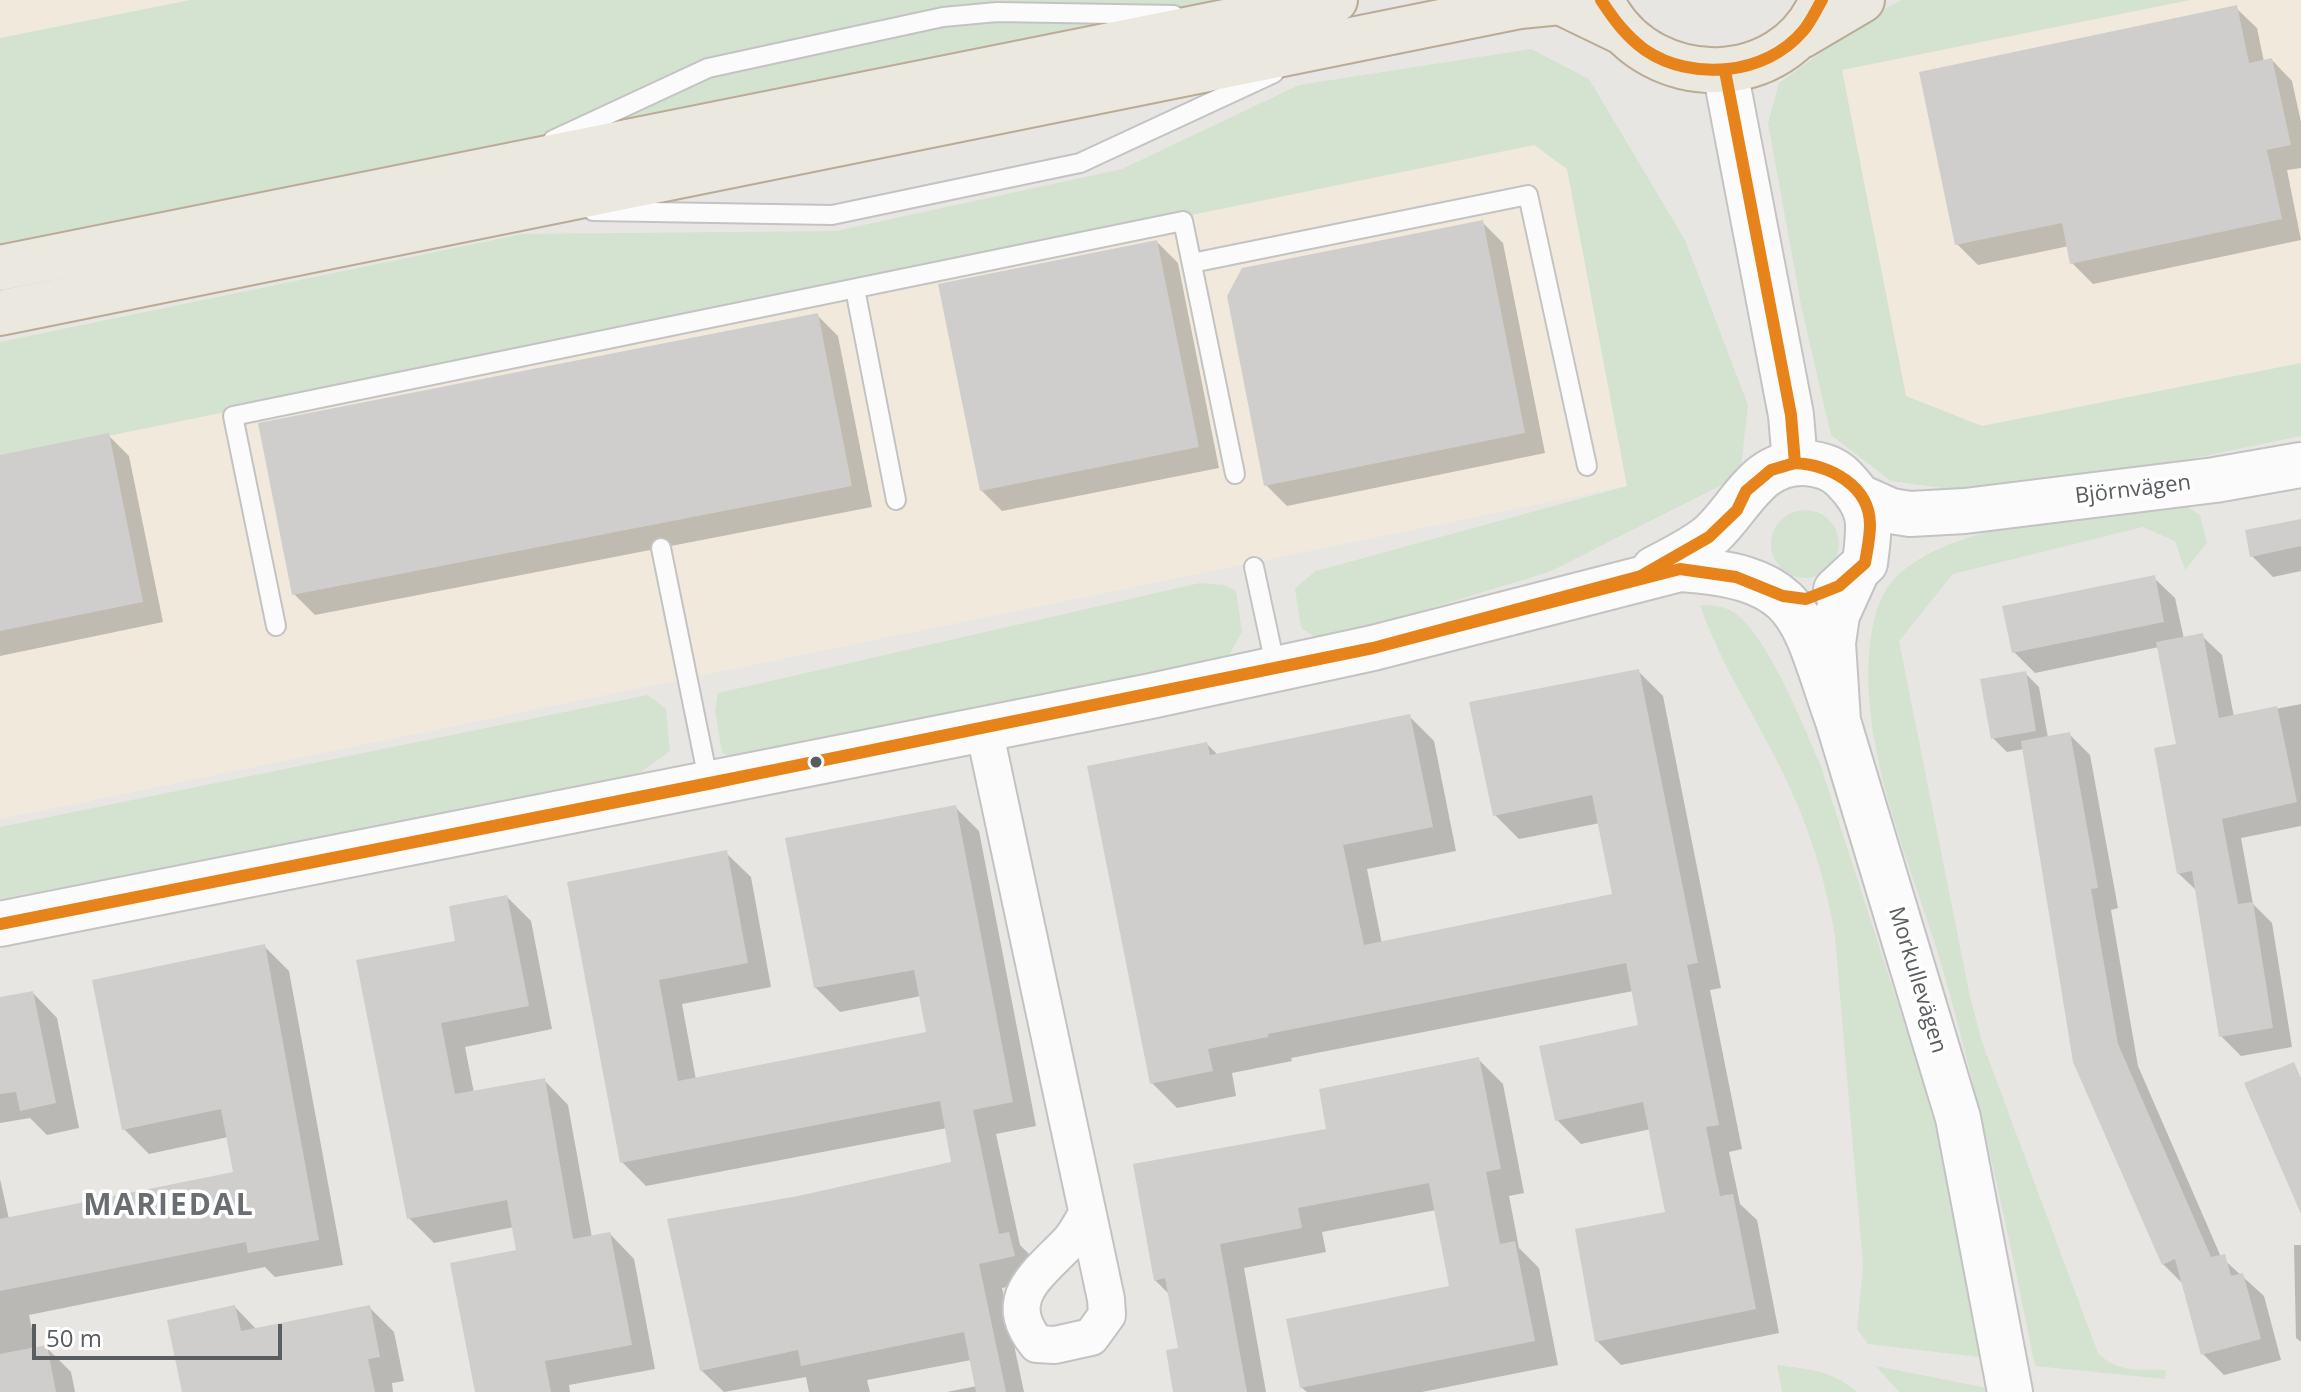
<!DOCTYPE html>
<html>
<head>
<meta charset="utf-8">
<style>
	body { margin:0 }
	#map { position:relative; width:2301px; height:1392px; overflow:hidden; background:#e8e6e3; font-family:"Open Sans",sans-serif }
	canvas { display:block }
	.scale { position:absolute; left:32px; top:1324px; width:250px; height:36px; box-sizing:border-box; border:4px solid #595d5f; border-top:0; padding-left:10px; font-size:24px; line-height:28px; white-space:nowrap; color:#595d5f; -webkit-text-stroke:6px #fff; paint-order:stroke }
</style>
</head>
<body>
<div id="map">
<canvas width="2301" height="1392"></canvas>
<div class="scale">50 m</div>
</div>
<script>
const ctx = document.querySelector('canvas').getContext('2d');
ctx.lineJoin = 'round';
function fill(path, color) { ctx.fillStyle = color; ctx.fill(path, 'evenodd'); }
function trace(path, color, width, dash) { ctx.strokeStyle = color; ctx.lineWidth = width; ctx.lineCap = dash ? 'butt' : 'round'; ctx.setLineDash(dash || []); ctx.stroke(path); }
function drawText(font, color, halo, rows, align = 'center') {
  ctx.font = font + ' "Open Sans",sans-serif'; ctx.lineWidth = 7; ctx.setLineDash([]); ctx.textBaseline = 'middle'; ctx.strokeStyle = halo; ctx.fillStyle = color; for (const [text, x, y, turn = 0] of rows) {
    ctx.save(); ctx.translate(x, y); ctx.rotate((+turn || 0) * Math.PI / 180); ctx.textAlign = isNaN(turn) ? turn : align; if (halo) ctx.strokeText(text, 0, 0); ctx.fillText(text, 0, 0); ctx.restore();
  }
}
fill(new Path2D(`
	M0,0H190L0,38Z
	M2190,0H2301V363L1981,426L1906,396L1842,70Z
	M1535,145L1567,168L1627,486L0,819V458Z`), '#f1eadc');
fill(new Path2D(`
	M190,0H1248L0,246V38Z
	M1902,0H2190L1842,70L1906,396L1982,426L2301,363V436L2156,466L1957,490L1891,481L1831,435L1802,310L1768,123L1779,83L1874,14Z
	M1531,49L1589,79L1685,240L1748,405L1740,476L1549,572L1322,641L1301,628L1295,588L1316,571L1627,486L1567,169L1534,145L0,458V342L523,234L836,231L1122,169L1299,85Z
	M2161,500L2181,503L2200,515L2207,543L2185,570L2175,541L2143,527L1953,574L1899,641L1970,997L1982,1042L2098,1353C2117,1373 2140,1369 2166,1370L2165,1379L2035,1366C2009,1235 1981,1106 1945,977C1919,885 1876,795 1869,697C1867,661 1868,604 1897,576C1951,524 2088,513 2161,500Z
	M1771 544a34 34 0 1 1 68 0a34 34 0 1 1-68 0Z
	M1200,583L1224,585L1236,591L1242,632L1229,655L742,763L722,752L715,711L718,693Z
	M1700,605C1713,605 1726,606 1736,614C1768,637 1804,727 1820,764L1918,1066L1947,1170L1987,1358L1868,1344L1857,1329L1863,1266L1835,936C1825,877 1808,823 1781,769C1754,714 1720,663 1700,605Z
	M648,695L666,709L670,751L630,780L0,899V827Z
	M1777,1365C1808,1369 1834,1371 1857,1392H1782Z
	M1876,1366L1987,1388L1988,1392H1899Z`), '#d4e2d0');
fill(new Path2D(`
	M2236,8L2257,28L2264,62L2272,60L2292,81L2301,122V168L2287,170L2301,240L2093,284L2072,263L2069,246L1978,265L1957,244Z
	M1482,222L1503,243L1545,453L1287,506L1266,485Z
	M1157,242L1178,263L1219,468L1002,511L981,490Z
	M817,315L838,336L872,507L315,615L294,594Z
	M108,435L129,456L163,622L0,656V457Z
	M2301,521V571L2273,577L2252,556Z
	M2154,578L2175,598L2184,639L2202,636L2222,655L2234,717L2301,704V826L2241,838L2253,904L2272,923L2292,1047L2241,1056L2221,1036L2198,892L2178,873V746L2159,647L2035,673L2014,652Z
	M1638,671L1663,696L1721,988L1710,990L1742,1149L1729,1152L1740,1204L1757,1220L1779,1333L1621,1365L1597,1341L1668,1213L1651,1129L1581,1144L1557,1120L1640,1026L1633,991L1291,1058L1292,1061L1232,1073L1236,1096L1177,1108L1152,1083L1207,744L1218,755L1409,716L1434,741L1456,851L1367,869L1382,944L1614,895L1600,823L1519,839L1495,815Z
	M2025,673L2039,687L2048,738L2069,734L2090,755L2118,908L2111,910L2138,1066L2221,1257L2264,1296L2281,1360L2224,1375L2203,1354L2184,1285L2163,1264L2024,749L2007,752L1993,738Z
	M955,807L979,831L1036,1126L996,1134L1020,1245L1033,1258L1038,1280L1002,1288L1024,1392H947L977,1386L971,1360L867,1380L870,1392H809L806,1377L724,1392L701,1370L798,1198L954,1164L947,1128L646,1186L622,1162L570,884L726,853L751,877L771,987L682,1004L696,1080L928,1033L921,996L840,1012L815,987Z
	M507,897L531,921L552,1029L465,1047L474,1093L544,1080L568,1105L592,1238L610,1234L634,1259L655,1369L569,1385L570,1392H477L518,1252L514,1227L434,1243L409,1218L359,962L458,942Z
	M264,946L289,971L343,1265L275,1277L265,1267L29,1315L36,1349L46,1347L71,1372L75,1392H0V1179L9,1219L235,1174L228,1137L149,1154L124,1129Z
	M33,993L57,1018L79,1128L47,1135L30,1118L0,1123V1000Z
	M1478,1059L1503,1084L1524,1193L1509,1196L1519,1248L1539,1268L1558,1365L1422,1392H1307L1301,1387L1451,1287L1436,1210L1322,1232L1326,1252L1244,1268L1266,1392H1175L1180,1350L1170,1295L1155,1280L1329,1131Z
	M2294,1245H2301V1342L2296,1338Z
	M235,1307L257,1330L369,1307L394,1332L404,1381L392,1383L393,1392H184Z`), '#0003');
fill(new Path2D(`
	M2237,5L2249,63L2272,58L2291,145L2267,150L2282,219L2070,264L2062,223L1955,245L1919,72Z
	M1483,220L1525,433L1264,486L1227,296L1242,268Z
	M1157,240L1199,447L980,491L938,284Z
	M818,313L852,486L292,595L258,423Z
	M109,433L143,602L0,631V455Z
	M2301,519V546L2250,557L2245,530Z
	M2155,575L2164,622L2012,653L2002,606Z
	M2203,633L2219,718L2277,706L2297,802L2222,819L2238,904L2253,902L2273,1028L2219,1037L2192,871L2177,874L2154,748L2176,744L2156,642Z
	M1639,669L1698,963L1687,965L1719,1125L1706,1127L1720,1196L1733,1194L1756,1309L1595,1342L1575,1229L1665,1212L1643,1102L1555,1121L1539,1046L1638,1025L1626,963L1268,1034V1037L1208,1049L1213,1071L1150,1084L1087,766L1207,742L1210,755L1410,714L1433,827L1343,845L1364,945L1612,894L1592,795L1493,816L1469,702Z
	M2026,671L2036,731L1991,739L1980,679Z
	M2070,732L2098,888L2091,889L2118,1044L2211,1257L2225,1254L2231,1276L2243,1273L2261,1339L2201,1355L2175,1259L2162,1265L2073,1062L2021,741Z
	M956,805L1013,1102L973,1110L999,1234L1009,1232L1015,1256L979,1264L1006,1392H976L964,1332L801,1366L798,1350L700,1371L667,1219L798,1196L951,1162L940,1101L620,1163L567,882L727,850L748,963L659,980L678,1081L926,1032L914,970L814,988L785,838Z
	M507,895L529,1006L441,1023L455,1094L545,1078L573,1239L610,1232L632,1345L545,1361L551,1392H475L450,1263L516,1250L507,1200L407,1219L356,960L455,941L449,906Z
	M265,944L319,1240L248,1253L246,1242L0,1291V1219L233,1172L221,1109L122,1130L92,980Z
	M33,991L56,1103L20,1111L16,1092L0,1094V997Z
	M1479,1057L1501,1169L1486,1172L1500,1244L1515,1241L1535,1341L1300,1388L1286,1319L1449,1286L1429,1183L1298,1208L1302,1228L1220,1244L1247,1392H1173L1166,1350L1178,1348L1165,1278L1154,1281L1133,1164L1326,1129L1319,1089Z
	M2294,1062L2301,1078V1214L2244,1083Z
	M235,1305L241,1331L370,1305L380,1357L368,1359L375,1392H182L167,1320Z
	M47,1345L56,1392H0V1354Z`), '#cfcecc');
const lane = new Path2D(`
	M553,140L708,68L943,17L997,12L1174,15
	M593,211L832,215L1080,163L1274,73
	M1192,263L1528,195L1587,466
	M855,289L896,500
	M661,548L709,784
	M1254,567L1276,669
	M276,626L233,416L1183,221L1235,474`);
const street = new Path2D(`
	M984,729L1106,1299L1107,1315L1091,1337L1055,1345L1037,1344C1001,1300 1035,1277 1066,1245C1075,1237 1081,1224 1087,1214`);
const secondary = new Path2D(`
	M1725,71L1791,415L1795,463
	M1862,498L1891,511L1910,514L1965,511L2215,480L2301,465
	M1654,569C1673,559 1696,548 1712,534C1742,506 1757,461 1805,463C1820,464 1834,468 1844,479C1873,509 1870,523 1865,563L1836,590
	M1856,573L1837,615L1833,643L1838,721L1958,1118L2010,1392
	M0,924L1151,696L1373,648L1680,569C1805,577 1801,617 1838,721`);
const highway = new Path2D(`
	M1606,9C1653,92 1784,92 1822,0
	M1801,36L1862,0
	M0,268L1335,0
	M0,313L1520,6L1560,2L1622,32`);
trace(lane, '#c4c3c3', 22);
trace(street, '#c4c3c3', 40);
trace(secondary, '#c3c3c3', 48);
trace(highway, '#baab95', 48);
trace(lane, '#fcfbfb', 18);
trace(street, '#fcfbfb', 36);
trace(secondary, '#fcfbfb', 44);
trace(highway, '#ebe8e0', 44);
trace(new Path2D(`
	M1601,0C1614,20 1626,36 1645,50C1692,82 1766,75 1803,31C1810,23 1816,10 1822,0
	M1725,71L1791,415L1795,463
	M1795,463C1829,465 1870,485 1870,525C1870,538 1867,551 1865,563L1839,586L1806,599L1783,596L1736,577L1680,569L1373,648L1641,576L1709,537L1737,510L1746,491L1771,470Z
	M775,770L709,784L0,924Z
	M775,770L1373,648
	M775,770L1373,648`), '#e6831a', 12);
for (const [x, y, r, color] of [
	[816,762,7,"#595d5f"]
]) { const dot = new Path2D(); dot.arc(x, y, r, 0, 2 * Math.PI); ctx.fillStyle = color; ctx.fill(dot); trace(dot, '#fff', 3); }
drawText('22px', '#595d5f', '#fff', [
	["Björnvägen",2133,490,-7],
	["Morkullevägen",1917,980,73]
]);
ctx.letterSpacing = '2px';
drawText('bold 30px', '#6a6e71', '#fff', [
	["MARIEDAL",169,1206]
]);
ctx.letterSpacing = '0px';
</script>
</body>
</html>
